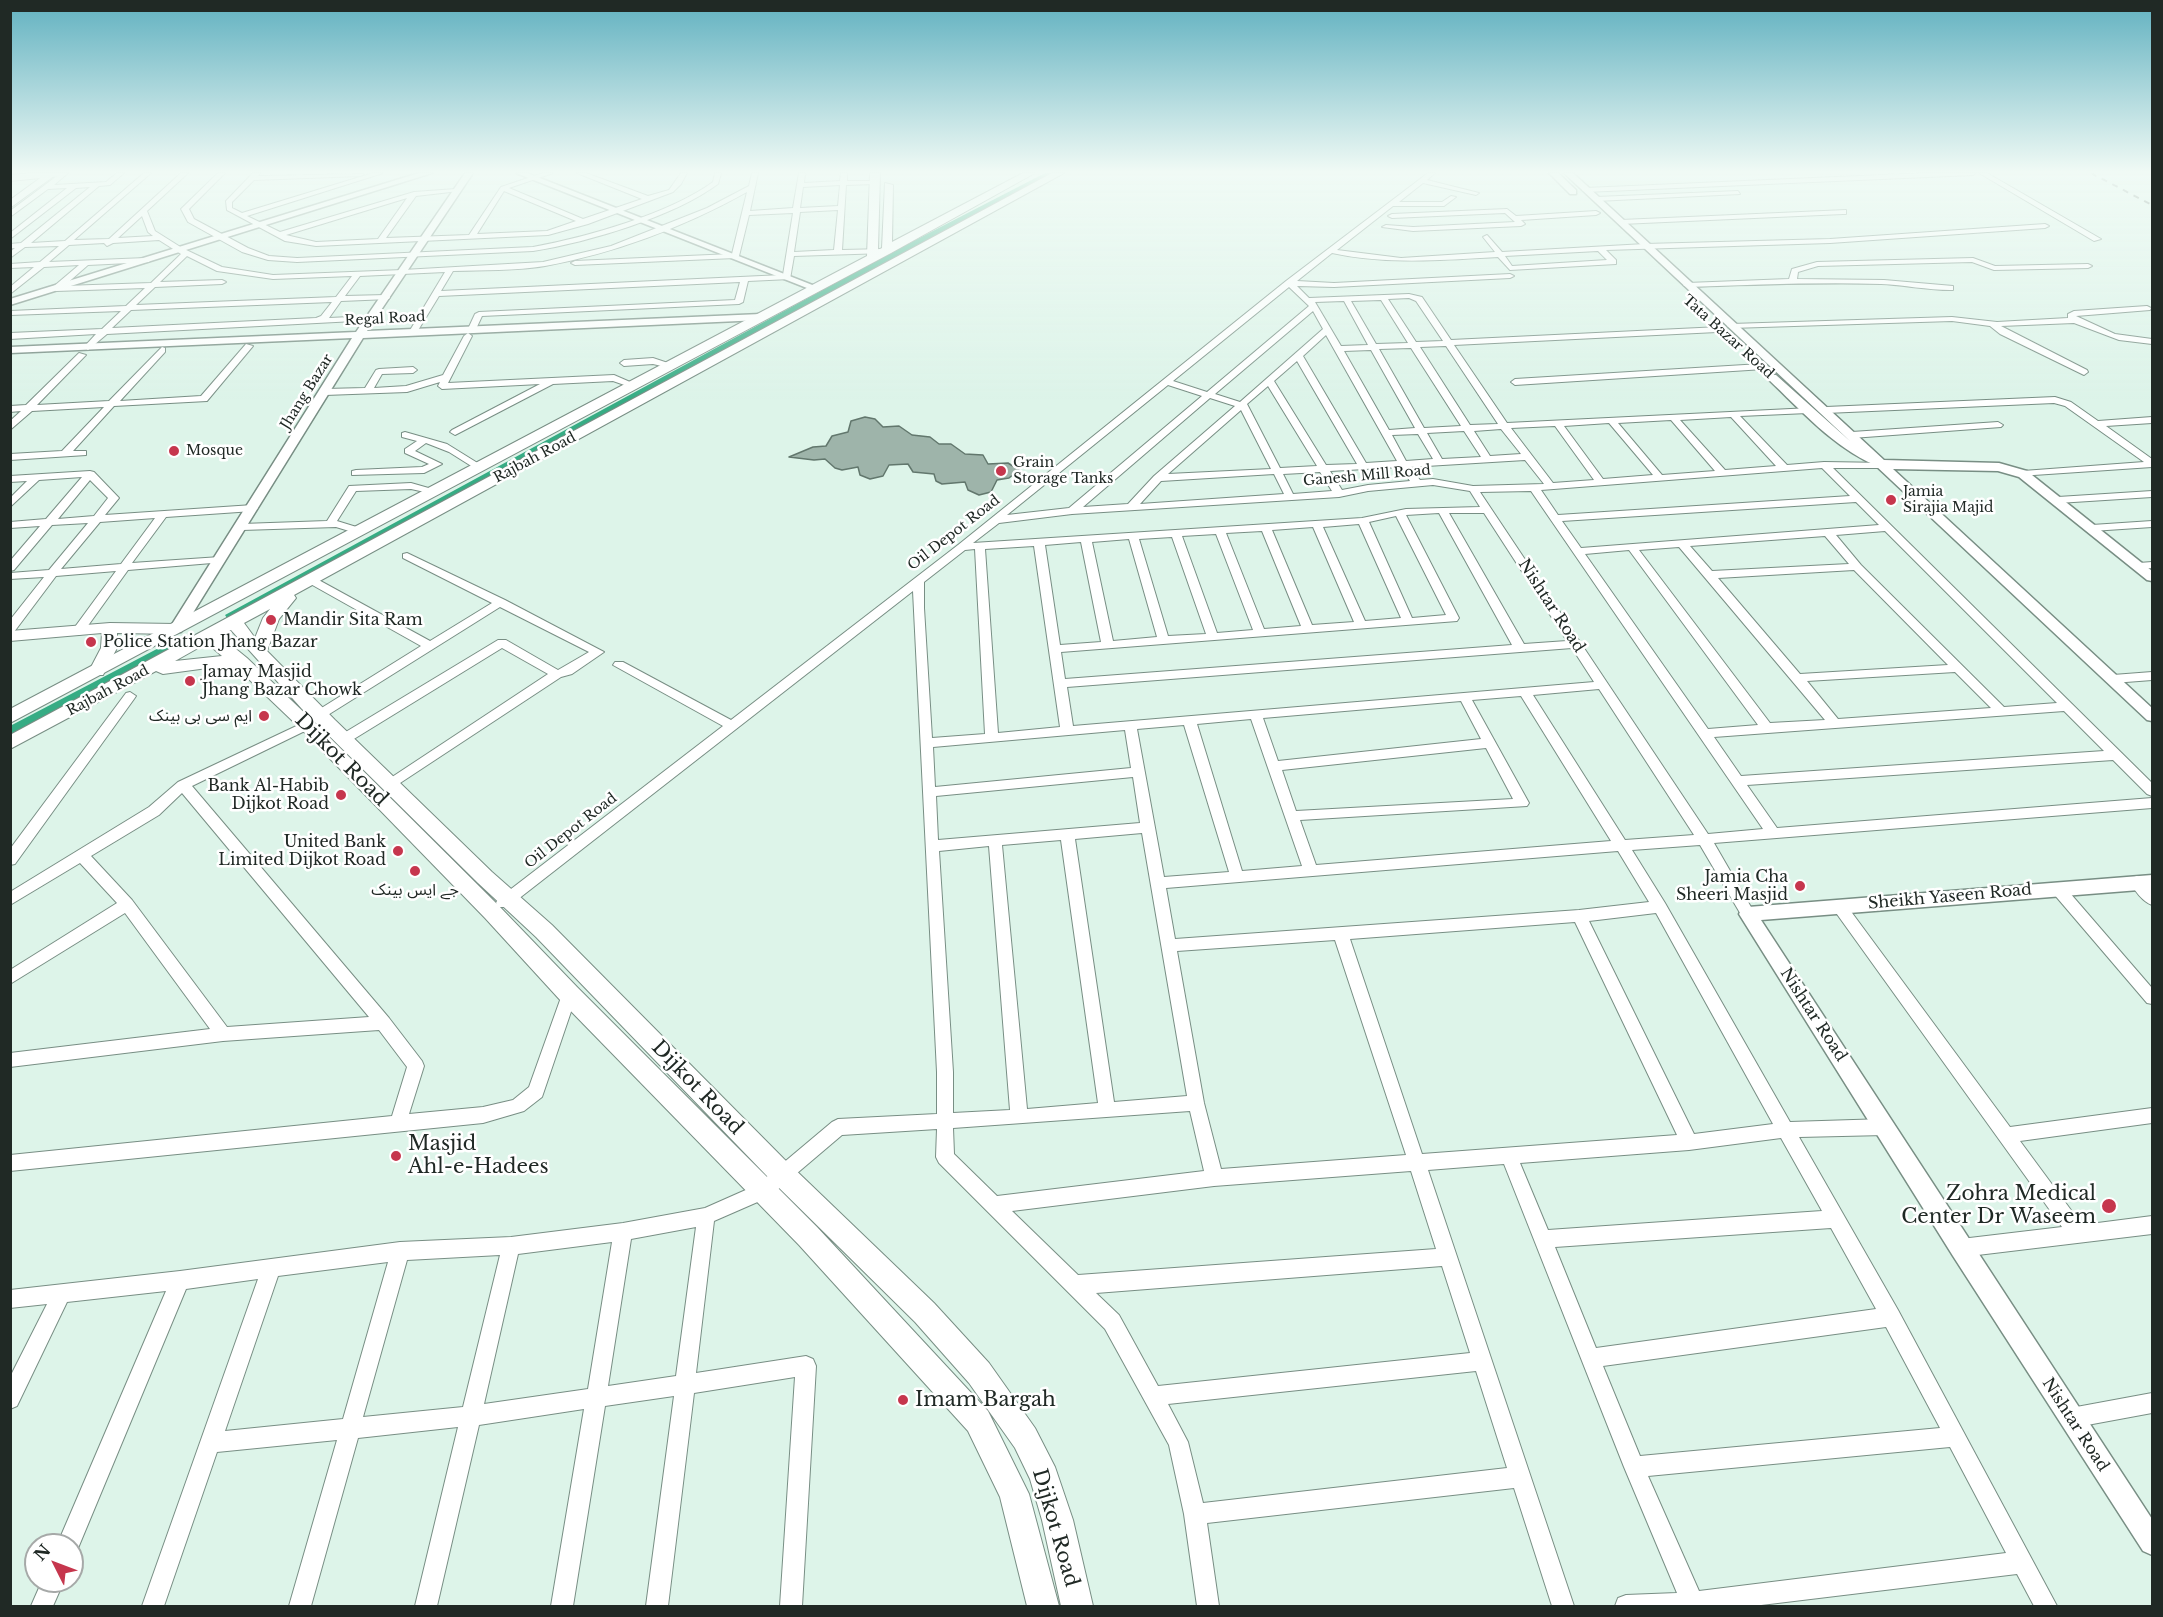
<!DOCTYPE html>
<html>
<head>
<meta charset="utf-8">
<style>
	body { margin:0 }
	#map { position:relative; width:2163px; height:1617px; overflow:hidden; background:#ddf4e9; font-family:"Libre Baskerville",serif }
	canvas { display:block }
	.frame { position:absolute; inset:0; border:12px solid #202925; pointer-events:none }
	.north { position:absolute; left:24px; top:1533px; width:60px; height:60px; box-sizing:border-box; background:#fff; border:2px solid #a6a9a8; border-radius:50%; rotate:312deg; font-size:16px; font-weight:700; line-height:24px; text-align:center; color:#202925 }
	.north::after { content:''; display:block; margin:auto; width:21px; height:27px; background:#c6364d; clip-path:polygon(50% 0,100% 100%,50% 72%,0 100%) }
</style>
</head>
<body>
<div id="map">
<canvas width="2163" height="1617"></canvas>
<div class="frame"></div>
<div class="north">N</div>
</div>
<script>
const ctx = document.querySelector('canvas').getContext('2d');
ctx.lineJoin = 'round';
function fill(path, color) { ctx.fillStyle = color; ctx.fill(path, 'evenodd'); }
function trace(path, color, width, dash) { ctx.strokeStyle = color; ctx.lineWidth = width; ctx.lineCap = dash ? 'butt' : 'round'; ctx.setLineDash(dash || []); ctx.stroke(path); }
function drawText(font, color, halo, rows, align = 'center') {
  ctx.font = font + ' "Libre Baskerville","Noto Sans Arabic",serif'; ctx.lineWidth = 5; ctx.setLineDash([]); ctx.textBaseline = 'middle'; ctx.strokeStyle = halo; ctx.fillStyle = color; for (const [text, x, y, turn = 0] of rows) {
    ctx.save(); ctx.translate(x, y); ctx.rotate((+turn || 0) * Math.PI / 180); ctx.textAlign = isNaN(turn) ? turn : align; if (halo) ctx.strokeText(text, 0, 0); ctx.fillText(text, 0, 0); ctx.restore();
  }
}
fill(new Path2D(`
	M1045,173H1055L904,253L237,618H227L225,615L898,249Z
	M174,640L181,645L179,648L10,738V726Z`), '#36ac84');
const building = new Path2D(`
	M865,417L875,419L883,427L899,426L912,435L930,437L939,444H951L965,454L983,455L988,464L1008,463L1019,470L1009,478L997,480L991,492L979,495L968,490L965,482L942,484L936,481L934,474L913,472L908,464L889,465L883,476L870,479L860,475L858,467L842,470L835,468L825,459L814,460L789,457L813,447L826,446L832,436L848,432L851,421Z`);
fill(building, '#9eb4aa');
trace(building, '#62776d', 1.5);
const minor = new Path2D(`
	M61,173H68L54,185L106,182L117,173H124L110,185L99,186L31,243L65,241L144,173H151L74,240L109,239L181,173H188L147,211L155,231L182,248L222,267L273,275L403,270L543,262L611,246L707,208L749,186L752,173H758L750,211L793,208L799,173H805L804,183L840,181L841,173H847V181H876L874,184L846,185L842,250L885,249L889,251L885,253L794,256L790,279L748,281L743,302L739,304L482,316L476,329L472,332L468,329L475,314L479,312L735,300L740,282L439,296L417,332L413,335L409,332L445,272L360,276L345,296L386,295L390,297L389,299L341,301L329,318L371,316H374V320L107,334L88,350L84,347L96,334L10,339V333L102,329L121,311L10,315V311L126,306L145,288L56,291L52,289L53,287L79,265L44,267L10,294V287L34,267L10,268V264L40,262L59,246L25,247L10,258V252L15,248H10V244L21,243L90,187L76,188L10,239V233L67,188L48,189L10,217V211ZM840,185L838,206L800,208L803,187ZM747,192L732,254L575,261L571,263L575,265L735,258L739,256L749,215L793,213L783,275L441,291L453,271C483,270 516,271 545,266C616,253 684,227 747,192ZM838,210L834,250L794,252L800,212ZM142,216L148,232L153,236L118,238ZM159,240L181,254L151,283L64,286L88,265L149,262L150,260L146,258L49,262L69,245L104,243L107,246L113,243ZM187,256L217,271L273,279L352,276L336,297L136,305L155,287L222,284L226,282L222,280L160,282ZM332,302L321,316L316,318L112,328L131,310Z
	M218,173H225L189,209L194,219L248,248L269,256L297,258L533,247C587,237 669,214 713,182L715,173H721L718,184C673,217 589,242 533,251L297,262L268,260L242,252L188,222L181,209Z
	M253,173H260L258,176L364,174L361,176L254,180L232,202V208L242,213L373,173H383L247,216L280,232L414,192L456,189L459,191L416,196L386,238L469,235L501,187L543,173H553L509,188L583,219L642,199L577,173H586L648,196L669,190L681,173H687L681,184L673,192L588,224L548,235L316,246L285,241L227,210L226,201ZM504,191L576,221L547,231L477,234ZM407,198L378,239L316,242L286,235Z
	M1428,173H1435L1427,180L1479,193L1476,195L1423,183L1399,202H1442L1451,196L1456,197L1444,206H1393L1337,250L1401,258L1495,252L1483,237L1487,235L1502,252L1645,244L1830,239L2045,224L2049,226L2045,228L1830,243L1606,250L1616,260V264L1510,270L1498,257C1442,260 1387,265 1332,253L1297,281L1334,283L1510,274L1514,276L1510,278L1334,287L1297,286L1309,298L1409,294L1422,297L1451,340L1720,327V331L1717,332L1454,345L1507,423L1811,408V412L1808,413L1740,416L1787,465L1824,462L1888,463V467L1885,468H1833L2152,783V796L2147,794L2113,760L1747,785L1777,828L2152,798V808L1714,843L1755,914L1753,918L1748,920L1743,918L1700,845L1632,850L1665,903L1790,1122L1885,1119L1891,1122L1893,1127L1891,1132L1885,1135L1799,1137L1898,1310L2057,1606H2034L2017,1574L1753,1606H1615L1618,1598L1626,1595L1677,1593L1624,1467L1504,1164L1428,1170L1574,1606H1552L1514,1488L1207,1523L1219,1606H1197L1184,1514L1169,1445L1105,1329L939,1163L936,1157L937,1129L842,1135L769,1197L714,1221L696,1373L806,1356L813,1359L816,1366L802,1606H780L795,1377L694,1393L668,1606H646L674,1396L605,1406L573,1606H551L584,1409L479,1425L437,1606H415L458,1427L358,1438L311,1606H289L337,1440L217,1452L164,1606H142L258,1279L186,1289L76,1553L72,1554V1545H57L166,1291L67,1302L17,1406L10,1409V1377L47,1304L10,1308V1290L180,1271L400,1242L511,1237L623,1223L705,1208L757,1185L832,1122L838,1119L937,1114V1072L913,591L508,907H498L496,903L498,899L723,726L613,665L615,662H623L731,720L958,545L1286,281ZM1598,251L1607,260L1512,266L1505,256ZM1289,287L1309,306L1207,392L1173,381ZM1409,298L1416,301L1443,341L1416,342L1388,299ZM1381,300L1408,343L1376,344L1351,301ZM1344,301L1368,345L1341,346L1315,302ZM1313,311L1323,329L1240,402L1215,394ZM1326,335L1397,461L1366,463L1303,356ZM1446,346L1498,424L1470,425L1420,347ZM1411,348L1461,426L1424,428L1379,349ZM1371,350L1415,428L1389,430L1344,351ZM1297,361L1357,464L1326,465L1274,381ZM1168,385L1202,396L1069,508L1007,515ZM1268,386L1317,466L1280,468L1247,404ZM1210,398L1235,406L1154,476L1128,504L1083,507ZM1241,410L1271,469L1168,474ZM1731,417L1776,466L1725,470L1680,420ZM1671,420L1715,471L1662,475L1618,423ZM1609,423L1653,475L1603,479L1564,426ZM1555,426L1594,480L1553,483L1511,428ZM1501,429L1521,454L1490,456L1474,431ZM1464,431L1481,457L1442,459L1427,433ZM1418,434L1433,459L1406,461L1392,435ZM1525,460L1544,484L1473,486L1433,479L1420,480L1410,467ZM1400,467L1410,481L1368,485L1342,490L1330,471ZM1822,468L1850,496L1558,515L1541,490ZM1320,472L1332,491L1293,494L1283,474ZM1274,474L1284,494L1140,504L1161,481ZM1433,485L1470,491L1480,507L1406,509L1362,518L973,543L999,523L1072,514L1339,497L1368,491ZM1531,491L1763,829L1708,834L1480,492ZM1856,502L1879,525L1581,548L1562,521ZM1439,513L1512,645L1065,679L1061,652L1457,621L1459,618L1406,515ZM1449,513H1484L1567,641L1524,644ZM1396,516L1446,615L1412,618L1369,522ZM1359,524L1401,618L1365,621L1323,527ZM1313,527L1354,622L1312,625L1272,530ZM1262,531L1301,626L1264,629L1226,533ZM1885,531L2057,703L2004,707L1861,565L1836,535ZM1216,534L1253,630L1217,633L1182,536ZM1825,536L1849,564L1712,571L1690,546ZM1172,537L1206,634L1168,636L1139,539ZM1129,539L1157,637L1113,641L1092,542ZM1081,542L1101,642L1060,645L1045,545ZM1034,546L1060,727L998,733L985,549ZM1679,547L1825,720L1770,723L1639,550ZM975,549L985,734L932,738L924,608V582L965,550ZM1629,550L1758,725L1708,729L1585,554ZM1854,570L1948,665L1800,674L1718,578ZM1572,648L1594,682L1073,726L1067,687ZM1955,672L1991,708L1838,719L1807,681ZM1599,689L1694,835L1625,840L1533,695ZM1521,696L1611,841L1316,865L1300,820L1527,806L1529,803L1472,700ZM1461,701L1481,739L1278,761L1263,718ZM2064,711L2104,751L1741,776L1714,737ZM1251,719L1302,866L1242,871L1197,724ZM1184,725L1229,872L1164,877L1137,729ZM1125,730L1131,768L935,787L933,747ZM1486,748L1513,799L1296,811L1282,770ZM1133,777L1140,823L938,840L936,796ZM1142,833L1187,1096L1114,1102L1075,839ZM1061,840L1098,1103L1027,1109L1002,845ZM989,846L1010,1110L953,1113V1072L939,851ZM1618,851L1649,902L1579,910L1175,939L1166,888ZM1656,913L1773,1124L1694,1134L1589,921ZM1575,922L1677,1135L1422,1154L1350,939ZM1335,940L1406,1155L1221,1169L1204,1103L1177,951ZM1190,1111L1204,1171L997,1196L954,1154L953,1128ZM1781,1138L1822,1211L1548,1230L1520,1163L1689,1150ZM1411,1171L1436,1249L1078,1275L1012,1211L1214,1186ZM696,1227L676,1376L608,1386L631,1239ZM1831,1228L1876,1309L1596,1348L1555,1247ZM612,1242L588,1389L484,1404L518,1254ZM500,1255L463,1407L363,1417L407,1260ZM388,1262L343,1419L225,1431L278,1276ZM1442,1266L1470,1353L1158,1386L1119,1315L1096,1293ZM1886,1327L1940,1428L1640,1456L1603,1366ZM1476,1371L1507,1468L1203,1503L1188,1442L1168,1404ZM1950,1447L2006,1553L1699,1591L1648,1476Z
	M1927,173H1976L1973,175L1585,192L1582,190L1585,188Z
	M1979,173H1987L2101,239L2094,241Z
	M1738,191L1740,194L1596,201L1593,199L1596,197Z
	M1507,209L1516,216L1596,211L1600,213L1596,215L1521,220L1525,224L1521,226L1413,231L1382,227L1386,225L1413,227L1515,222L1505,213L1392,218L1388,216L1392,214Z
	M1846,210V214H1843L1621,224L1617,222L1621,220Z
	M1973,258L1995,266L2088,264L2092,266L2088,268L1994,270L1972,262L1818,266L1798,272L1797,279L1884,280L1953,286V290H1950C1927,290 1904,285 1881,284C1816,282 1752,285 1687,287L1683,285L1687,283L1789,279L1792,269L1817,262Z
	M2147,306L2151,308L2150,310L2076,316L2115,334L2152,339V344L2119,340L2074,323L2001,326L2087,370L2088,372L2084,375L2000,334L1990,326L1952,321L1731,328L1727,326L1731,324L1952,317L1997,322L2068,318V314L2074,311Z
	M468,333L472,336L448,383L614,375L637,385L633,388L613,381L553,384L455,435L450,432L452,430L540,384L442,389L438,386L440,382L407,392L325,395L320,392L325,389L365,388L376,370L379,369L413,367L417,370L413,373L382,374L374,388L406,386L443,375L464,336Z
	M246,344L253,346L207,401L114,406L73,451H86V455L10,460V454L62,451L104,407L32,411L10,430V421L21,411L10,412V406L26,405L79,353L86,355L37,405L109,401L162,347L165,348V352L120,401L201,396Z
	M653,358L674,365L670,368L653,364L624,366L620,363L624,360Z
	M1761,364L1765,367L1764,369L1515,385L1511,382L1515,379Z
	M2055,397L2071,402L2098,421L2152,417V423L2106,426L2152,459V467L2019,476V472L2023,471L2144,462L2065,406L2054,403L1826,413L1821,410L1826,407Z
	M1998,422L2003,425L2001,427L1852,438L1847,435L1852,432Z
	M405,432L447,444L484,467L476,469L449,452L426,443L415,451L442,464L424,473L352,475V471L356,470L422,467L429,464L405,453V449L417,441L402,437V433Z
	M90,471L94,472L119,498L105,515L253,505L258,508L253,511L166,517L132,563L220,557L224,558V562L128,570L82,634L78,635L72,631L116,571L56,576L14,632H10V620L44,577L10,579V573L49,570L88,523L52,525L14,570L10,571V561L40,526L10,528V522L46,519L82,477L39,480L10,507V498L27,481L10,482V476ZM90,480L108,498L94,516L58,519ZM155,518L121,564L61,569L100,522Z
	M411,483L439,491L434,494L411,489L356,491L337,521L363,529V533L359,534L336,527L242,530L237,527L242,524L327,521L349,486Z
	M2152,491V497L2058,503L2053,500L2058,497Z
	M2152,521V527L2092,531L2087,528L2092,525Z
	M407,553L505,600L604,652L572,674L561,677L391,789L386,787L384,784L386,781L548,674L502,648L349,742H339L338,739L339,736L498,640H506L558,670L589,652L500,607L323,718H315L313,715L315,712L421,646L307,582V578H315L430,641L492,603L403,558V554Z
	M2152,562V568L2139,569L2134,566L2139,563Z
	M2152,672V680L2113,683L2107,679L2113,675Z
	M130,692L136,696L134,699L15,864L10,865V849L126,693Z
	M307,721L311,722L313,725L311,728L192,786L389,1018L422,1061L424,1066L409,1114L483,1107L513,1100L529,1087L564,989L569,988L574,989L577,994L542,1097L524,1111L483,1123L10,1171V1155L392,1116L407,1067L379,1030L223,1041L10,1067V1053L210,1029L125,913L10,984V970L117,903L80,863L10,905V892L149,807L178,782ZM182,793L369,1017L227,1027L132,900L91,856L159,815Z
	M2137,876L2142,878L2152,890V905C2143,902 2134,890 2130,882L2132,878Z
	M2058,883L2063,885L2152,988V1004L2147,1003L2053,893L2051,889L2053,885Z
	M1839,900L1844,902L2010,1127L2152,1108V1123L2020,1141L2082,1225L2152,1216V1234L1961,1257L1955,1254L1952,1248L1955,1242L1961,1239L2062,1227L1834,910L1832,906L1834,902Z
	M2152,1393V1413L2071,1428L2064,1425L2061,1418L2064,1411L2071,1408Z
	M42,1581H64L53,1606H31Z`);
const tertiary = new Path2D(`
	M419,173H432L10,305V299Z
	M465,173H473L367,331L761,314L766,317L761,320L363,338L183,629L181,632H171L169,629L352,338L10,353V347L356,332Z
	M516,173H527L820,288L812,290Z
	M1549,173H1558L1576,190V194H1570Z
	M1564,173H1573L1884,460L1999,463L2027,471L2152,571V581L2147,580L2019,477L1998,471L1893,469L2152,708V721L2147,720L1875,465C1833,447 1801,410 1768,379V375H1776L1851,442Z
	M2152,875V889L1761,920L2152,1519V1555L2143,1551L1953,1256L1739,914L1742,909L1748,907Z`);
const secondary = new Path2D(`
	M33,173H65L61,176L10,181V175Z
	M110,623L176,624L184,629L176,634L117,633V648L103,675H91L89,671L101,648L102,633L10,641V631Z`);
const primary = new Path2D(`
	M47,173H58L10,208V200Z
	M870,173H880L878,250L882,248L885,183L893,185L892,242L1023,173H1035L891,253L10,723V709L867,256Z
	M1052,173H1064L294,595L296,598L279,619L267,651L335,720L492,872L552,925L784,1159L934,1303L989,1363L1035,1428L1055,1467L1073,1520L1093,1606H1061L1042,1520L1030,1479L1015,1448L969,1383L915,1322L766,1175L536,937L478,883L302,709L231,630L220,636L247,658L313,721L499,906L577,987L817,1227L988,1411L1029,1494L1059,1606H1027L1000,1497L968,1431L799,1245L561,1001L485,918L301,729L236,667H215L163,674L156,671L10,749V735ZM270,609L263,618L255,638L244,623ZM207,643L222,656L175,661Z`);
trace(minor, '#788e84', 2);
trace(tertiary, '#788e84', 3);
trace(secondary, '#788e84', 2);
trace(primary, '#788e84', 2);
fill(minor, '#fff');
fill(tertiary, '#fff');
fill(secondary, '#fff');
fill(primary, '#fff');
trace(new Path2D(`
	M2091,173L2152,205`), '#4d5953', 2, [6, 6]);
const sky = ctx.createLinearGradient(0, 0, 0, 399);
sky.addColorStop(0, '#61b1c0');
sky.addColorStop(0.43, '#f0faf5');
sky.addColorStop(1, '#f0faf500');
ctx.fillStyle = sky;
ctx.fillRect(0, 0, 2163, 399);
for (const [x, y, r, color] of [
	[174,451,6,"#c6364d"],
	[1001,471,6,"#c6364d"],
	[1891,500,6,"#c6364d"],
	[271,620,6,"#c6364d"],
	[91,642,6,"#c6364d"],
	[190,681,6,"#c6364d"],
	[264,716,6,"#c6364d"],
	[341,795,6,"#c6364d"],
	[398,851,6,"#c6364d"],
	[415,871,6,"#c6364d"],
	[1800,886,6,"#c6364d"],
	[396,1156,6,"#c6364d"],
	[2109,1206,8,"#c6364d"],
	[903,1400,6,"#c6364d"]
]) { const dot = new Path2D(); dot.arc(x, y, r, 0, 2 * Math.PI); ctx.fillStyle = color; ctx.fill(dot); trace(dot, '#fff', 2); }
drawText('14px', '#202925', '#fff', [
	["Regal Road",385,319,-3],
	["Tata Bazar Road",1728,337,42],
	["Jhang Bazar",307,392,-58],
	["Rajbah Road",535,458,-28],
	["Ganesh Mill Road",1367,476,-5],
	["Oil Depot Road",954,533,-38],
	["Rajbah Road",108,691,-28],
	["Oil Depot Road",571,831,-38]
]);
drawText('14px', '#202925', '#fff', [
	["Mosque",186,451],
	["Grain",1013,463],
	["Storage Tanks",1013,479],
	["Jamia",1903,492],
	["Sirajia Majid",1903,508]
], 'left');
drawText('16px', '#202925', '#fff', [
	["Nishtar Road",1551,606,57],
	["Sheikh Yaseen Road",1950,897,-5],
	["Nishtar Road",1813,1015,57],
	["Nishtar Road",2075,1425,57]
]);
drawText('16px', '#202925', '#fff', [
	["Mandir Sita Ram",283,620,"left"],
	["Police Station Jhang Bazar",103,642,"left"],
	["Jamay Masjid",202,672,"left"],
	["Jhang Bazar Chowk",202,690,"left"],
	["ایم سی بی بینک",252,716],
	["Bank Al-Habib",329,786],
	["Dijkot Road",329,804],
	["United Bank",386,842],
	["Limited Dijkot Road",386,860],
	["Jamia Cha",1788,877],
	["Sheeri Masjid",1788,895],
	["جے ایس بینک",415,890,"center"]
], 'right');
drawText('20px', '#202925', '#fff', [
	["Dijkot Road",341,760,45],
	["Dijkot Road",697,1088,46],
	["Dijkot Road",1055,1528,74]
]);
drawText('20px', '#202925', '#fff', [
	["Masjid",408,1144],
	["Ahl-e-Hadees",408,1167],
	["Zohra Medical",2096,1194,"right"],
	["Center Dr Waseem",2096,1217,"right"],
	["Imam Bargah",915,1400]
], 'left');
</script>
</body>
</html>
